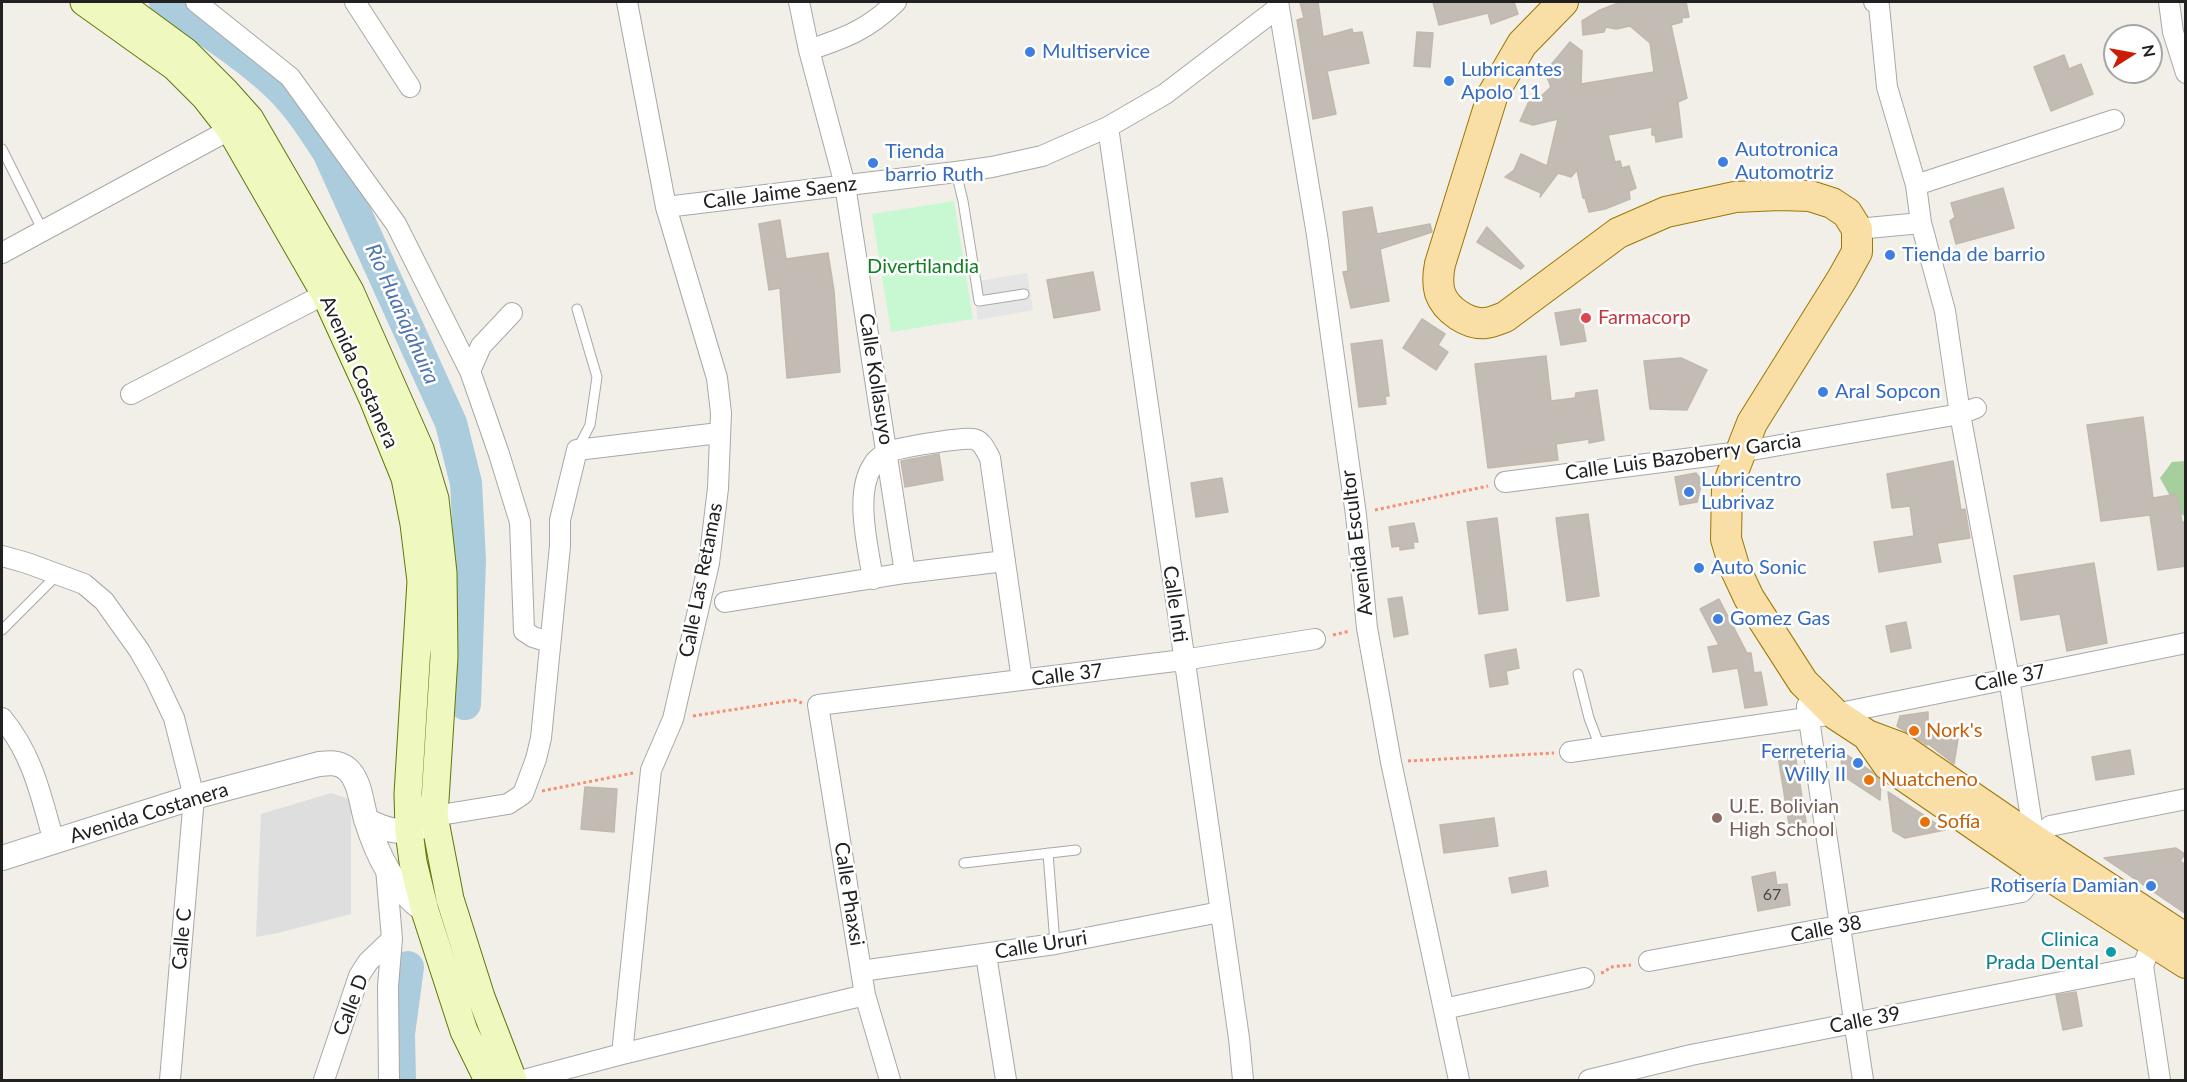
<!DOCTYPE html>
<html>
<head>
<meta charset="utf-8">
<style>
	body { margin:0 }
	#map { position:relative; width:2187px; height:1082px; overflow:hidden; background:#f1efe8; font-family:Lato,sans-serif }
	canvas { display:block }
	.frame { position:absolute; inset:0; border:3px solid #212121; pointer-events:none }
	.north { position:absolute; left:2103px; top:24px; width:60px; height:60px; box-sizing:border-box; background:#fff; border:2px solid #a6a6a6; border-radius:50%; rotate:79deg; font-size:16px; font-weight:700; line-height:24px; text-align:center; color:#212121 }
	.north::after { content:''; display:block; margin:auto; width:21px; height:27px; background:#cc1b06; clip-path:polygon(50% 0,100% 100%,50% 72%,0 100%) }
</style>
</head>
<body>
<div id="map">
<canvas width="2187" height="1082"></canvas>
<div class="frame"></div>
<div class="north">N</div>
</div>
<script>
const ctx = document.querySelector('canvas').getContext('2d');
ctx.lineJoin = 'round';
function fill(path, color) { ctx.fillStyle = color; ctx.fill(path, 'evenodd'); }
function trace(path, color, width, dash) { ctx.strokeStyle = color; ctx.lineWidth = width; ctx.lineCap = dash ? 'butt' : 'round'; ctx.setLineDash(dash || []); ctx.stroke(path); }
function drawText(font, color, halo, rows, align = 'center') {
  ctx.font = font + ' Lato,sans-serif'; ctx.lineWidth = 5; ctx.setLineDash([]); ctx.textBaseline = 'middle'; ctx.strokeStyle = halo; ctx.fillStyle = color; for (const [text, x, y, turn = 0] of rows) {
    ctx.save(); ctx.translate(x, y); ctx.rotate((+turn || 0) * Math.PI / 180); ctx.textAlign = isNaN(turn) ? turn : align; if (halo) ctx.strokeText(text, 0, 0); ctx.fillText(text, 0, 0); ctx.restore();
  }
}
fill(new Path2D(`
	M331,793L351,800V914L278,933L256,937L261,814Z`), '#dfdede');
fill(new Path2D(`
	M2185,461V516L2180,514L2160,478L2172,462Z`), '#a7cf9e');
fill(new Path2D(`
	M954,201L973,319L891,332L872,214Z`), '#c8f8d1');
fill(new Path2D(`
	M1027,273L1033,310L978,320L972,282Z`), '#e5e5e5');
trace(new Path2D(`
	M165,2C202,28 244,54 277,85C298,105 313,129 328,152L451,423L466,483L470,560L465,704
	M400,1080L399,1034L408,967`), '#acd', 32);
const building = new Path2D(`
	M1300,2H1318L1323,37L1352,29L1353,33L1362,32L1369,63L1327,71L1336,114L1313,119L1297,20L1304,18Z
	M1433,2H1514L1518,14L1491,24L1488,13L1439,25Z
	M1621,2H1686L1689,17L1682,18V22L1671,25L1687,98L1678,102L1682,137L1656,142L1655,135H1652V127L1608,135L1615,162L1620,161L1622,168L1629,166L1636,188L1629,191L1630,199L1605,209L1589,212L1585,198H1583L1577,170L1571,177L1558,173L1540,197L1541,193L1505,177L1514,170L1521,154L1547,166L1558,119L1533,125L1520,121L1530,99L1537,100L1551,87L1545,72L1570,42L1582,51L1581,84L1654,72L1650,43L1630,26L1616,29L1606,27L1604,32L1583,35L1582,21L1600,10Z
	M1417,32L1433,33L1430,67L1414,66Z
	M2064,55L2069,69L2081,64L2093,94L2051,111L2034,67Z
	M2003,188L2014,228L1956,244L1950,221L1955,217L1951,203Z
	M1372,207L1377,234L1430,224L1432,232L1380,249L1389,301L1351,308L1343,272L1348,271L1343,212Z
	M780,220L786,259L828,253L834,291L840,372L787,378L780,288L769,290L759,224Z
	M1487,227L1524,266L1521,269L1477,242Z
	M1093,272L1100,310L1054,318L1047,280Z
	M1580,309L1586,341L1561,345L1555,313Z
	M1422,319L1445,334L1438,345L1448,352L1436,370L1403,348Z
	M1382,340L1389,396H1385L1386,404L1359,407L1351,344Z
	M1546,356L1551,401L1575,398L1576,393L1597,390L1604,440L1589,443V439L1556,444L1558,460L1488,468L1475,364Z
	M1681,358L1707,370L1687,410L1650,409L1644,361Z
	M2143,417L2153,498L2177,494L2182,522H2186V566L2158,570L2150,515L2101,521L2087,425Z
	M939,454L943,480L905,487L901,461Z
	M1953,461L1961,510L1965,509L1970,538L1937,543L1941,562L1879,572L1874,542L1914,536L1910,506L1892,508L1887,474Z
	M1696,473L1702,481L1697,502L1680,505L1675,477Z
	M1222,478L1228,512L1196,517L1191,483Z
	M1588,514L1599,596L1567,601L1556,518Z
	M1497,518L1508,610L1479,614L1467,522Z
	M1414,523L1418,542H1413L1414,548L1400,550V546L1392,547L1389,527Z
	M2094,563L2107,643L2067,651L2060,614L2021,620L2014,576Z
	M1402,597L1408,634L1394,637L1388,599Z
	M1719,599L1747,653H1751L1754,673L1761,672L1767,705L1745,708L1738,668L1713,672L1708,647L1719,645L1700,609Z
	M1906,622L1911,648L1891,652L1886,626Z
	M1516,649L1519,668L1506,671L1508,684L1490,687L1485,655Z
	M1928,712V734L1958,739L1954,764L1927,743V745L1897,726L1900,716Z
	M1794,747L1806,822L1789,824L1777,750Z
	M2130,750L2134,774L2096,780L2092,757Z
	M1841,751L1871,771L1881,781L1880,800L1842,775Z
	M585,787L617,789L614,832L581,829Z
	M1888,792L1928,818L1945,830L1905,838L1893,831Z
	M1494,818L1498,846L1444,853L1440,825Z
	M2176,848L2185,854L2180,861L2186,865V914L2104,858Z
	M1546,871L1548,886L1512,893L1509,878Z
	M1775,872L1777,885L1787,884L1790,905L1758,911L1752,877Z
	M2076,992L2082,1026L2063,1030L2056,995Z`);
fill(building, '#c2bcb4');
trace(building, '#c2b8ab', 1.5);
const service = new Path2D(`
	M2,149L43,231
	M956,172L963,201L979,301L1024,294
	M577,450L590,425L597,377L577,309
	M2,630L58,574
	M1578,674L1589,718L1600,747
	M1048,853L1055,944
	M964,863L1076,850`);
const minor = new Path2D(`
	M196,2L290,77L396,224L470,371L499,454L520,522L524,631L533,637L549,642
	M355,2L410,87
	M799,2L809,50L845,185L905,573
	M1278,2L1317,235L1356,515L1367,628L1391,762L1459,1080
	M2169,2L2173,32L2186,73
	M809,50C845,38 869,29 896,2
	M1108,127L1239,1038L1243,1080
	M1916,185L2114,120
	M666,207L956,172L992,167L1042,156L1108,127L1165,94L1279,7
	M1857,229L1921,223
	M2,253L242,123
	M470,371L481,346L512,313
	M131,394L325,294
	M1505,482L1740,452L1960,414L1976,408
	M2,556L27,563L84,584L104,601L139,650L155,678L174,718L194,797L170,1080
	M873,579C868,547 854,493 873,465C875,461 882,455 886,453C895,448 962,437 973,439C982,440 986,451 990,458L1022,680
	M725,602L905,573L1005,561
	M1807,706L1863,1080
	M2,718C33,755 41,796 54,842
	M1570,752L1835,714L2186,643
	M434,816L508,804L523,794L536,759L541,738L560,546V520L577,450L719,433
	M2036,841L2050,826L2186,799
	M386,868L392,939L388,986L389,1080
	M2148,953L2143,966L2160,1080
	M986,955L1006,1080
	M1649,961L2022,892L2039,869L2009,678L1960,414L1945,311L1921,223L1916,185L1887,87L1879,6L1874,2
	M861,971L1055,944L1220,912
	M1444,1009L1584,978
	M622,1054L651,770L673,719L709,563L718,488L721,413L717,378L666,207L627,2
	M324,1080L359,976L368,962L392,939
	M524,1080L622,1054L865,995
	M890,1080L865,995L818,705L1183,660L1315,639
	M1589,1080L1691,1055L2143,966`);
const tertiary = new Path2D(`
	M366,820C386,831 405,836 426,824
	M2,858L194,797L319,764C329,763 338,762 346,768C360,779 361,802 366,819C377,855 393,888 425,911`);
const secondary = new Path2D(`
	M84,2L175,67L205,97L230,129L325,294L373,399L405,478L414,524L421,581L408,794L409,831L413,862L425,911L464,1031L488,1080
	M118,2L186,52L225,91L250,119L350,291L420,449L435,499L443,573L444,657L434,816L450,899L481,997L513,1080`);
const primary = new Path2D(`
	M1563,2L1522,44L1493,94L1440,264C1438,274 1437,283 1440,293C1446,310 1468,325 1486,323C1493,322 1499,319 1505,317L1618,233L1666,212L1735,197L1780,195L1810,196L1832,203L1847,213L1857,229V252L1842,279L1752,423L1727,487L1726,539L1734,566L1749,598L1803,682L1835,714L1867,735L1899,747L2036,841L2186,939
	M1867,735L1888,765L2039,869L2186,963`);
trace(service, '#a8a8a8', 11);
trace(minor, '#a8a8a8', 22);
trace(tertiary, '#a8a8a8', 26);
trace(secondary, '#607808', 29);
trace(primary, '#9a7804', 32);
trace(new Path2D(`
	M1375,510L1488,486
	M1333,635L1350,631
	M693,716L794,700L802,703
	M1408,761L1554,753
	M542,791L633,773
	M1601,973L1605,972L1610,967L1631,965`), '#f68f74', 3, [3, 3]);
trace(service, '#fff', 9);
trace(minor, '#fff', 20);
trace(tertiary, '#fff', 24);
trace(secondary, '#eff8bf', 27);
trace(primary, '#f9dea5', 30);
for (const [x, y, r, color] of [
	[1030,52,6,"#3f7fe0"],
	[1449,81,6,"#3f7fe0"],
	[1723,162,6,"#3f7fe0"],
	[873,163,6,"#3f7fe0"],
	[1890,255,6,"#3f7fe0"],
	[1586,318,6,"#e0444e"],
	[1823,392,6,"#3f7fe0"],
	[1689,492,6,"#3f7fe0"],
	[1699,568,6,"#3f7fe0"],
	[1718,619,6,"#3f7fe0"],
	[1914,731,6,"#e8710a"],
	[1858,763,6,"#3f7fe0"],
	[1869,780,6,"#e8710a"],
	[1717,818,6,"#8d6e63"],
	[1925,822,6,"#e8710a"],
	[2151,886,6,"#3f7fe0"],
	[2111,952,6,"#0f9aa8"]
]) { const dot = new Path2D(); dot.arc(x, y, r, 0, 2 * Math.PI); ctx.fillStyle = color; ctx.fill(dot); trace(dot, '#fff', 2); }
drawText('16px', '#494846', null, [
	["67",1772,895]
]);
drawText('20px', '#366cbe', '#fff', [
	["Multiservice",1042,52],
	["Lubricantes",1461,70],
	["Apolo 11",1461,93],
	["Autotronica",1735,150],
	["Automotriz",1735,173],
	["Tienda",885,152],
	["barrio Ruth",885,175],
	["Tienda de barrio",1902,255],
	["Aral Sopcon",1835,392],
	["Lubricentro",1701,480],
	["Lubrivaz",1701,503],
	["Auto Sonic",1711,568],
	["Gomez Gas",1730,619],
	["Ferreteria",1846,752,"right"],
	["Willy II",1846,775,"right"],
	["Rotisería Damian",2139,886,"right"]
], 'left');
drawText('20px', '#212121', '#fff', [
	["Calle Jaime Saenz",780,193,-7],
	["Avenida Costanera",359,372,66],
	["Calle Kollasuyo",876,379,81],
	["Calle Luis Bazoberry Garcia",1683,457,-8],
	["Avenida Escultor",1357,543,-97],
	["Calle Las Retamas",701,580,-79],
	["Calle Inti",1175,604,82],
	["Calle 37",1067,675,-7],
	["Calle 37",2010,678,-11],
	["Avenida Costanera",149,813,-17],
	["Calle Phaxsi",849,894,81],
	["Calle 38",1826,929,-11],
	["Calle C",182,939,-85],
	["Calle Ururi",1041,945,-9],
	["Calle D",351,1005,-69],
	["Calle 39",1865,1020,-11]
]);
drawText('20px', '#0f7f24', '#fff', [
	["Divertilandia",923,267]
]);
drawText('20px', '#be3a42', '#fff', [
	["Farmacorp",1598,318]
], 'left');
drawText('20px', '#c56008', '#fff', [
	["Nork's",1926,731],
	["Nuatcheno",1881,780],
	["Sofía",1937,822]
], 'left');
drawText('20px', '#785e54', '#fff', [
	["U.E. Bolivian",1729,807],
	["High School",1729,830]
], 'left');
drawText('20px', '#0d838f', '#fff', [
	["Clinica",2099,940],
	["Prada Dental",2099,963]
], 'right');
drawText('italic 21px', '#4f75af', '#fff', [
	["Río Huañajahuira",402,314,66]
]);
</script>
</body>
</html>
